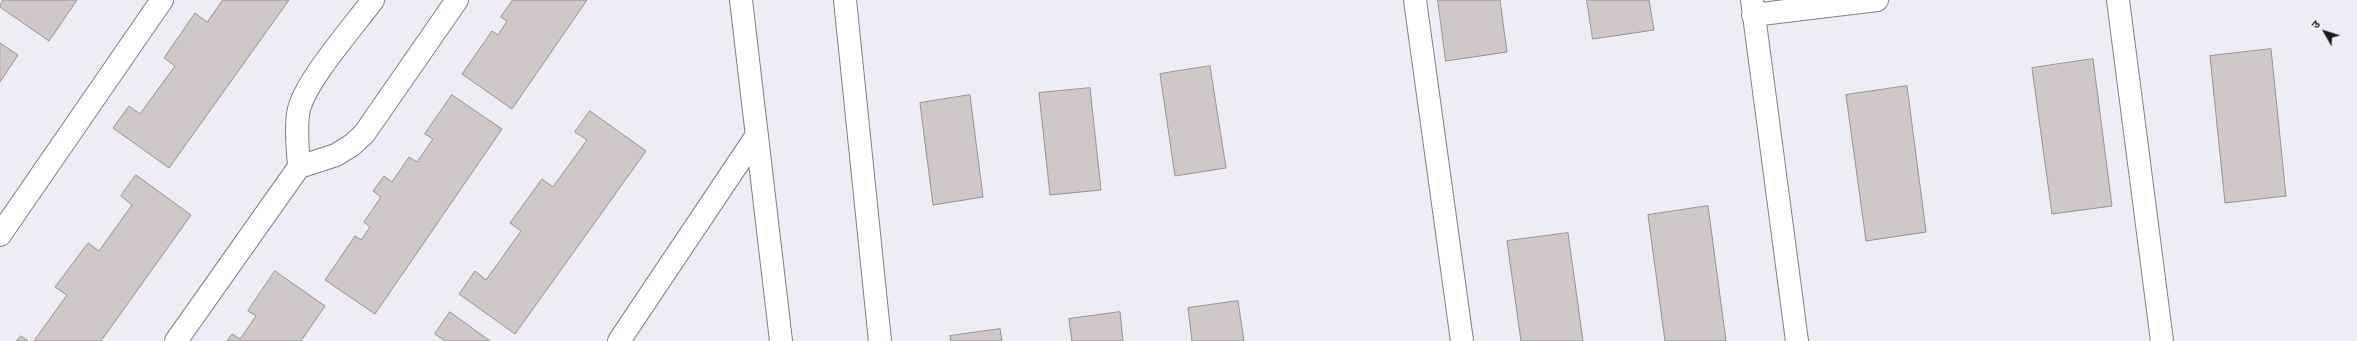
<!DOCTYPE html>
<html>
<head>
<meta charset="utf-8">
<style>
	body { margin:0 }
	#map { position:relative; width:2357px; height:341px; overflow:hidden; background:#eeedf5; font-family:Inter,"Noto Sans Devanagari",sans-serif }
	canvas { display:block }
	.north { position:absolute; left:2305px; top:12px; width:40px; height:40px; -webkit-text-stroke:3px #fbfbfe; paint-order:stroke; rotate:309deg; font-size:11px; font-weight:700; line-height:16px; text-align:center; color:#1b1b1d }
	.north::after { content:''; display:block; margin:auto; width:14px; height:18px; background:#1b1b1d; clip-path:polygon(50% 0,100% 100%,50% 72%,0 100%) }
</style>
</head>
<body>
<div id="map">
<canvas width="2357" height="341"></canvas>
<div class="north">उ</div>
</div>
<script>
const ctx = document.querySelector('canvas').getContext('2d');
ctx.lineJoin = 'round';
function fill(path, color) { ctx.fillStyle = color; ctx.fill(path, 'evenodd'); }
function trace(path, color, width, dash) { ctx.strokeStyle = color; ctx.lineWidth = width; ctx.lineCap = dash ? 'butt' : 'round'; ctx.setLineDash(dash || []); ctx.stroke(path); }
const building = new Path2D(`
	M3,0H77L49,41L0,7Z
	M223,0H289L169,168L113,128L129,106L140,114L175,66L164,58L195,13L207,22Z
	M513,0H587L512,109L462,74L492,31L498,35L507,21L501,17Z
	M1438,0H1500L1507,52L1446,61Z
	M1587,0H1649L1654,30L1593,39Z
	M0,43L18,55L0,82Z
	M2271,49L2286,196L2225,203L2210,56Z
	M2093,59L2112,206L2052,214L2032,68Z
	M1210,66L1226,168L1175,176L1160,74Z
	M1907,86L1926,232L1866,241L1846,95Z
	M1090,88L1101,190L1050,195L1039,93Z
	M452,95L502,129L375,314L325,280L355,236L361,240L370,227L364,222L381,197L373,191L384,176L392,182L409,157L417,162L433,139L425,134Z
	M970,95L983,197L933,205L920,103Z
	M590,111L646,151L515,334L459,294L475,271L486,280L521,231L510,223L542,179L553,187L587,140L575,132Z
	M136,175L191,215L101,341H34L67,295L55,287L88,243L99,251L132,205L121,196Z
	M1708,206L1726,341H1665L1648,215Z
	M1568,233L1583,341H1521L1507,241Z
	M275,271L325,306L301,341H227L232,334L240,339L256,316L248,311Z
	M1238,301L1244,341H1192L1188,308Z
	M450,312L490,341H445L435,334Z
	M1120,312L1123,341H1072L1069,319Z
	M1000,329L1002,341H951L950,336Z
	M21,336L28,341H17Z`);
fill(building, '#d0c7c9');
trace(building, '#999093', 1);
const minor = new Path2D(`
	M741,0L781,341
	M845,0L880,341
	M1415,0L1462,341
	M1752,0L1797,341
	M2118,0L2162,341
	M1753,15L1877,0
	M299,167C298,149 295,127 299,109C307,79 353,27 373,0
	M0,235L162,0
	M176,341L299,167L336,155L352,145L364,134L457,0
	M619,341L757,135`);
trace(minor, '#807f86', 24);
trace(minor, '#fff', 22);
</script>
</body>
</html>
